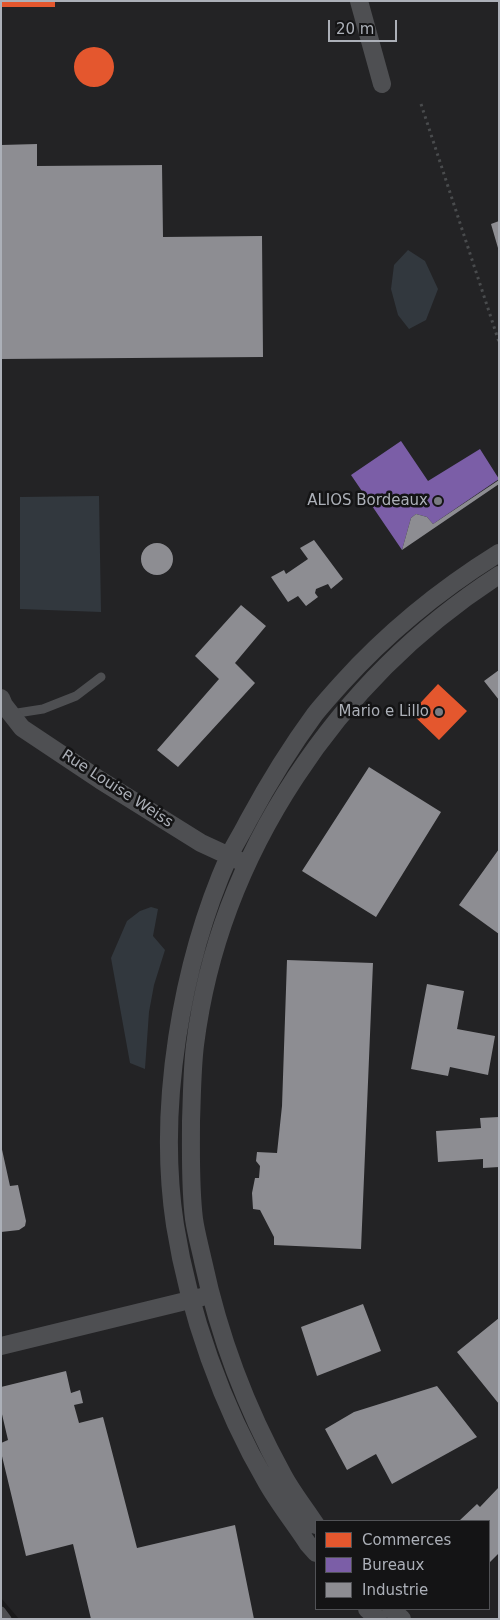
<!DOCTYPE html>
<html>
<head>
<meta charset="utf-8">
<style>
	body { margin:0 }
	#map { position:relative; width:500px; height:1620px; overflow:hidden; background:#19191a; font-family:"DejaVu Sans",sans-serif }
	canvas { display:block }
	.frame { position:absolute; inset:0; border:2px solid #acb0b8; pointer-events:none }
	.legend { position:absolute; left:315px; top:1520px; width:175px; height:90px; box-sizing:border-box; background:#141415; border:1px solid #515256; margin:0; padding:6px 9px; list-style:none; font-size:15px; color:#acb0b8 }
	.legend li { display:flex; align-items:center; gap:10px; height:25px }
	.legend b { width:25px; border:1px solid #515256 }
	.scale { position:absolute; left:328px; top:20px; width:69px; height:22px; box-sizing:border-box; border:2px solid #acb0b8; border-top:0; padding-left:6px; font-size:15px; line-height:18px; white-space:nowrap; color:#acb0b8; -webkit-text-stroke:4px #141415; paint-order:stroke }
</style>
</head>
<body>
<div id="map">
<canvas width="500" height="1620"></canvas>
<div class="frame"></div>
<ul class="legend">
<li><b style="height:14px;background:#e4572e"></b>Commerces</li>
<li><b style="height:14px;background:#7b5ea7"></b>Bureaux</li>
<li><b style="height:14px;background:#8d8d92"></b>Industrie</li>
</ul>
<div class="scale">20 m</div>
</div>
<script>
const ctx = document.querySelector('canvas').getContext('2d');
ctx.lineJoin = 'round';
function fill(path, color) { ctx.fillStyle = color; ctx.fill(path, 'evenodd'); }
function trace(path, color, width, dash) { ctx.strokeStyle = color; ctx.lineWidth = width; ctx.lineCap = dash ? 'butt' : 'round'; ctx.setLineDash(dash || []); ctx.stroke(path); }
function drawText(font, color, halo, rows, align = 'center') {
  ctx.font = font + ' "DejaVu Sans",sans-serif'; ctx.lineWidth = 5; ctx.setLineDash([]); ctx.textBaseline = 'middle'; ctx.strokeStyle = halo; ctx.fillStyle = color; for (const [text, x, y, turn = 0] of rows) {
    ctx.save(); ctx.translate(x, y); ctx.rotate((+turn || 0) * Math.PI / 180); ctx.textAlign = isNaN(turn) ? turn : align; if (halo) ctx.strokeText(text, 0, 0); ctx.fillText(text, 0, 0); ctx.restore();
  }
}
fill(new Path2D(`
	M1,1H499V1619H19L1,1598ZM316,1521H489V1609H316Z`), '#232325');
fill(new Path2D(`
	M408,250L425,261L438,289L426,320L409,329L398,315L391,289L394,265Z
	M99,496L101,612L20,609V497Z
	M151,907L158,909L153,936L165,950L154,985L149,1012L145,1069L130,1063L111,958L127,921L140,911Z`), '#32383e');
fill(new Path2D(`
	M1,1H55V7H1Z
	M74 67a20 20 0 1 1 40 0a20 20 0 1 1-40 0Z
	M438,684L467,711L439,740L411,713Z`), '#e4572e');
fill(new Path2D(`
	M401,441L428,481L480,449L499,479L433,524L427,517L416,514L411,518L402,550L351,475Z`), '#7b5ea7');
fill(new Path2D(`
	M37,144V166L162,165L163,237L262,236L263,357L1,359V145Z
	M499,221V248H498L491,224Z
	M499,480V484L402,550L411,518L416,514L427,517L433,524Z
	M314,540L343,579L331,589L328,584L316,589L315,593L318,597L306,606L298,596L288,602L271,577L284,570L286,574L308,559L300,548Z
	M141 559a16 16 0 1 1 32 0a16 16 0 1 1-32 0Z
	M241,605L266,626L235,663L255,683L178,767L157,750L219,679L195,656Z
	M499,670V700L484,681Z
	M369,767L441,812L376,917L302,871Z
	M499,849V934L459,905Z
	M287,960L373,963L361,1249L274,1245V1237L260,1210L253,1209L252,1193L255,1178H259L260,1166L256,1161L257,1152L277,1153L282,1106Z
	M427,984L464,991L457,1029L495,1036L488,1075L450,1067L448,1076L411,1069Z
	M499,1117V1167L483,1168V1159L438,1162L436,1131L481,1128L480,1118Z
	M1,1145L10,1186L18,1185L26,1221L25,1226L19,1230L1,1232Z
	M363,1304L381,1351L317,1376L301,1327Z
	M499,1318V1404L457,1352Z
	M66,1371L71,1393L80,1390L83,1403L74,1405L79,1423L103,1417L137,1548L235,1525L254,1619H91L73,1544L26,1556L1,1452V1443L8,1440L1,1410V1387Z
	M437,1386L477,1437L392,1484L376,1454L347,1470L325,1429L354,1412Z
	M499,1487V1553L489,1563V1521H459L477,1504L480,1507Z`), '#8d8d92');
trace(new Path2D(`
	M421,104L499,342`), '#494b4d', 3, [2.5, 4]);
trace(new Path2D(`
	M11,714L43,709L76,696L101,677
	M1,1611L7,1619`), '#4e4f52', 9);
trace(new Path2D(`
	M359,1L382,84
	M1,698L4,705L22,728L100,780L201,843L240,861
	M1,1346L202,1297
	M316,1525C305,1508 292,1492 283,1475C246,1408 219,1336 203,1261C200,1247 196,1233 194,1219C190,1186 191,1154 191,1121C192,1096 192,1070 195,1045C219,853 338,679 499,575
	M316,1553L308,1544C295,1524 279,1504 267,1483C222,1406 189,1313 175,1225C157,1108 181,964 229,856C235,844 242,833 248,821C268,784 290,748 315,714C323,704 332,694 341,684C387,633 441,589 499,553
	M367,1609L378,1619
	M391,1609L402,1619`), '#4e4f52', 18);
for (const [x, y, r, color] of [
	[438,501,5,"#797b81"],
	[439,712,5,"#797b81"]
]) { const dot = new Path2D(); dot.arc(x, y, r, 0, 2 * Math.PI); ctx.fillStyle = color; ctx.fill(dot); trace(dot, '#141415', 2); }
drawText('15px', '#acb0b8', '#141415', [
	["ALIOS Bordeaux",428,501],
	["Mario e Lillo",429,712]
], 'right');
drawText('15px', '#acb0b8', '#141415', [
	["Rue Louise Weiss",117,789,33]
]);
</script>
</body>
</html>
